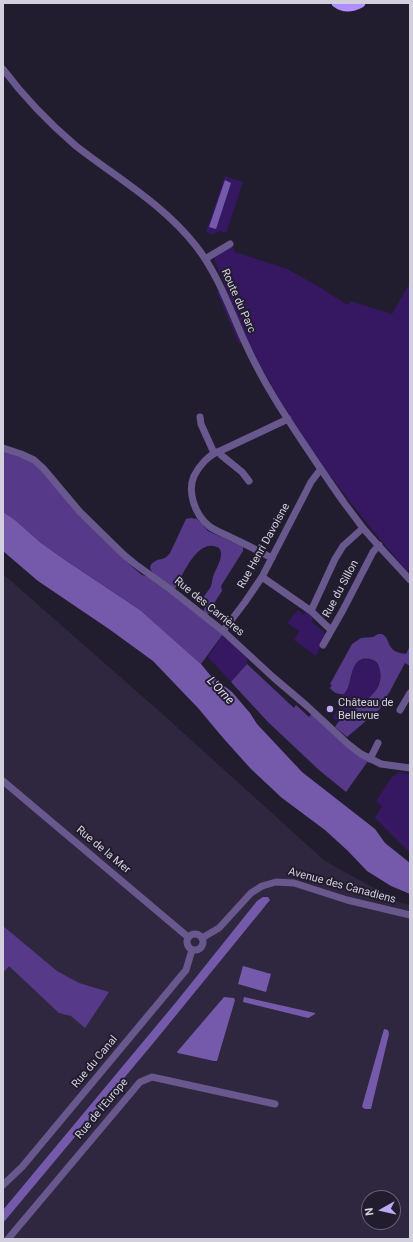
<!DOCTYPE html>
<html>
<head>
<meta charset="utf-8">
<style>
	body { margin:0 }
	#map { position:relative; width:413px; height:1242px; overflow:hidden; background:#221c2f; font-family:Roboto,sans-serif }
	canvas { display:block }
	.frame { position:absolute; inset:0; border:4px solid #d3d0dd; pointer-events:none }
	.north { position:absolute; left:361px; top:1190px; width:40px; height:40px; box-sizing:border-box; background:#221c2f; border:1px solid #696475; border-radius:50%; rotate:262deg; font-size:11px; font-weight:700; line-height:16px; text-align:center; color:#d3d0dd }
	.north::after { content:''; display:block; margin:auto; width:14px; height:18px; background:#bea9f4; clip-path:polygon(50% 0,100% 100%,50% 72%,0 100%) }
</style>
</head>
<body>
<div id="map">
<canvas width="413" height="1242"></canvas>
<div class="frame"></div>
<div class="north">N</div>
</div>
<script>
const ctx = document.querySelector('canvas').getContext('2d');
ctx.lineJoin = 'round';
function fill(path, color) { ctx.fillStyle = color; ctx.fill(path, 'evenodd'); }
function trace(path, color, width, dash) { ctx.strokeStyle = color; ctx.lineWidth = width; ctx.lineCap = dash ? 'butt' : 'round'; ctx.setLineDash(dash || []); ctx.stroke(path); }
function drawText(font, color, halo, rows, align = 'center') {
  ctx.font = font + ' Roboto,sans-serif'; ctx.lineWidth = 4; ctx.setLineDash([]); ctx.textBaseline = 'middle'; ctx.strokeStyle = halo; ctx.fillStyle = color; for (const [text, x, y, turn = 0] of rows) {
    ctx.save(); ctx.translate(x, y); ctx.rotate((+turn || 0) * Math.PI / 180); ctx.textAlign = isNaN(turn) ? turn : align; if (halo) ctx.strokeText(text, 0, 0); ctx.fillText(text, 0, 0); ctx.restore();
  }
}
fill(new Path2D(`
	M3,574L158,710L325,861L401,903L410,905V1239H3ZM369,1198H393V1222H369Z`), '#2f273f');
fill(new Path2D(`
	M225,176L243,182L226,233L220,231L212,235L206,232Z
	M232,246L235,252L287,269L316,285L348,305L350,301L392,314L408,286L410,287V568L407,571C384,544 362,518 341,490C305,444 274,391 246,340L239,344L217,292L225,285L215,261V257Z
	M298,610L304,615L306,611L313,617L312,622L326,634L316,656L294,640L299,631L287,623Z
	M223,634L247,658V664L231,682L208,657Z
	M365,659C374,659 378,662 380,671C383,698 354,707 338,722L334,719L333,716L343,702L342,698L340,695L344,694C346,689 349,684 351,679C354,668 352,663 365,659Z
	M399,772L410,775V853L375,818L382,806L376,801L392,777Z`), '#361762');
fill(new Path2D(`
	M4,451L27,460L36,465L130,565L142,575L148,577L164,587L223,634L201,664L140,610L65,560L41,543L15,520L3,512Z
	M191,518L197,519L208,531L243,547V551L221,586L222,591L216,600L210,613L206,615L203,612L206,605L203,600C204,594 209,591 211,586C212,583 212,580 213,577C215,570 221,562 221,554C221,551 220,548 217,547C197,538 182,576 175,589C169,585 140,570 154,562C161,557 163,562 170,553L186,519Z
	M378,634H382L386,637C391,649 392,652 406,654L410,646V666L405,663L389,693L383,700L380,709L347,737L335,727C347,707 389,698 379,667C378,662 374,660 370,659C348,655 354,684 344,694C338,695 334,693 330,688L332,685L330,684L352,644L361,638L373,637Z
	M247,664L294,708L296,705L309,717L313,713L368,761L346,792L319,770L268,722L231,682Z
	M3,926L57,971L79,983L109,992L85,1028L71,1016L59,1013L9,966L3,973Z`), '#563a89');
fill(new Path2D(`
	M225,180L231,183L216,229L209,227Z
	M3,512L15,520L41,543L65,560L140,610L201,664L210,675L232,692L250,713L257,724L302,772L375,829L385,843L410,863V894L391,886L367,871L348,851L325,830L282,798L251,769L224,739L198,708L153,661L109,629L38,581L3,551Z
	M263,897H268L270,900L155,1041L3,1223V1210L177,1001L257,901Z
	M243,966L271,974L266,992L238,984Z
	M224,997L234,998L235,1000L217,1061H214L178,1053L177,1052Z
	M244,997L315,1013V1014L310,1017L308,1018L243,1002Z
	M384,1029L388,1030L389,1034L371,1109H365L362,1107L363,1103Z`), '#755aac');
trace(new Path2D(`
	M3,69C24,97 49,123 76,146C117,178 163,204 196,246C224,282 235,327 257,367C270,393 286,417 302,441C316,462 330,483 345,504C351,512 357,520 363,528C378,546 394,562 410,580
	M205,259L230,244
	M200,417L201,424L214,453
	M3,448L21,454L34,460L43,468L80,512L124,555L135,564L170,589L223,631L274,678L307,706L348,744L361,754L381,764L410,768
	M220,451L221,455L242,472L249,481
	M272,558C257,550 243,543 228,536C222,533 214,530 209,526C195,515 187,492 194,476C199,466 209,454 220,451L288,419
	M262,577L311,611L335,559L343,546L363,528
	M311,611L331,630
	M223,631L245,602L262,577L311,482L320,470
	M323,645L343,610L373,552L379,545
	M400,710L410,693
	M370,759L378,743
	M3,781L188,937
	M187 942a8 8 0 1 1 16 0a8 8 0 1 1-16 0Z
	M202,938L219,928L251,893L262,886L276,882L294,883L347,900L410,915
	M3,1185L22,1167L186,970L192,950
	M8,1239L140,1082L152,1077L275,1104`), '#68588d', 7);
trace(new Path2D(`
	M336,3C344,9 352,8 361,3`), '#b18efd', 9);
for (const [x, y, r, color] of [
	[330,709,4,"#bea9f4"]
]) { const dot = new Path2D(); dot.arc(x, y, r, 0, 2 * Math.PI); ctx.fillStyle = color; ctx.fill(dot); trace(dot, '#221c2f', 1.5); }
drawText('11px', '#d3d0dd', '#221c2f', [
	["Route du Parc",238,301,66],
	["Rue Henri Davoisne",264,546,-61],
	["Rue du Sillon",341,589,-62],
	["Rue des Carrières",209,607,39],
	["Rue de la Mer",103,850,40],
	["Avenue des Canadiens",342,886,15],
	["Rue du Canal",95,1062,-50],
	["Rue de l'Europe",102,1109,-50]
]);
drawText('11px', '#d3d0dd', '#221c2f', [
	["Château de",338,703],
	["Bellevue",338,716]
], 'left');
drawText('italic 12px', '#e1dbf2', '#221c2f', [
	["L'Orne",220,691,46]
]);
</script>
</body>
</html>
